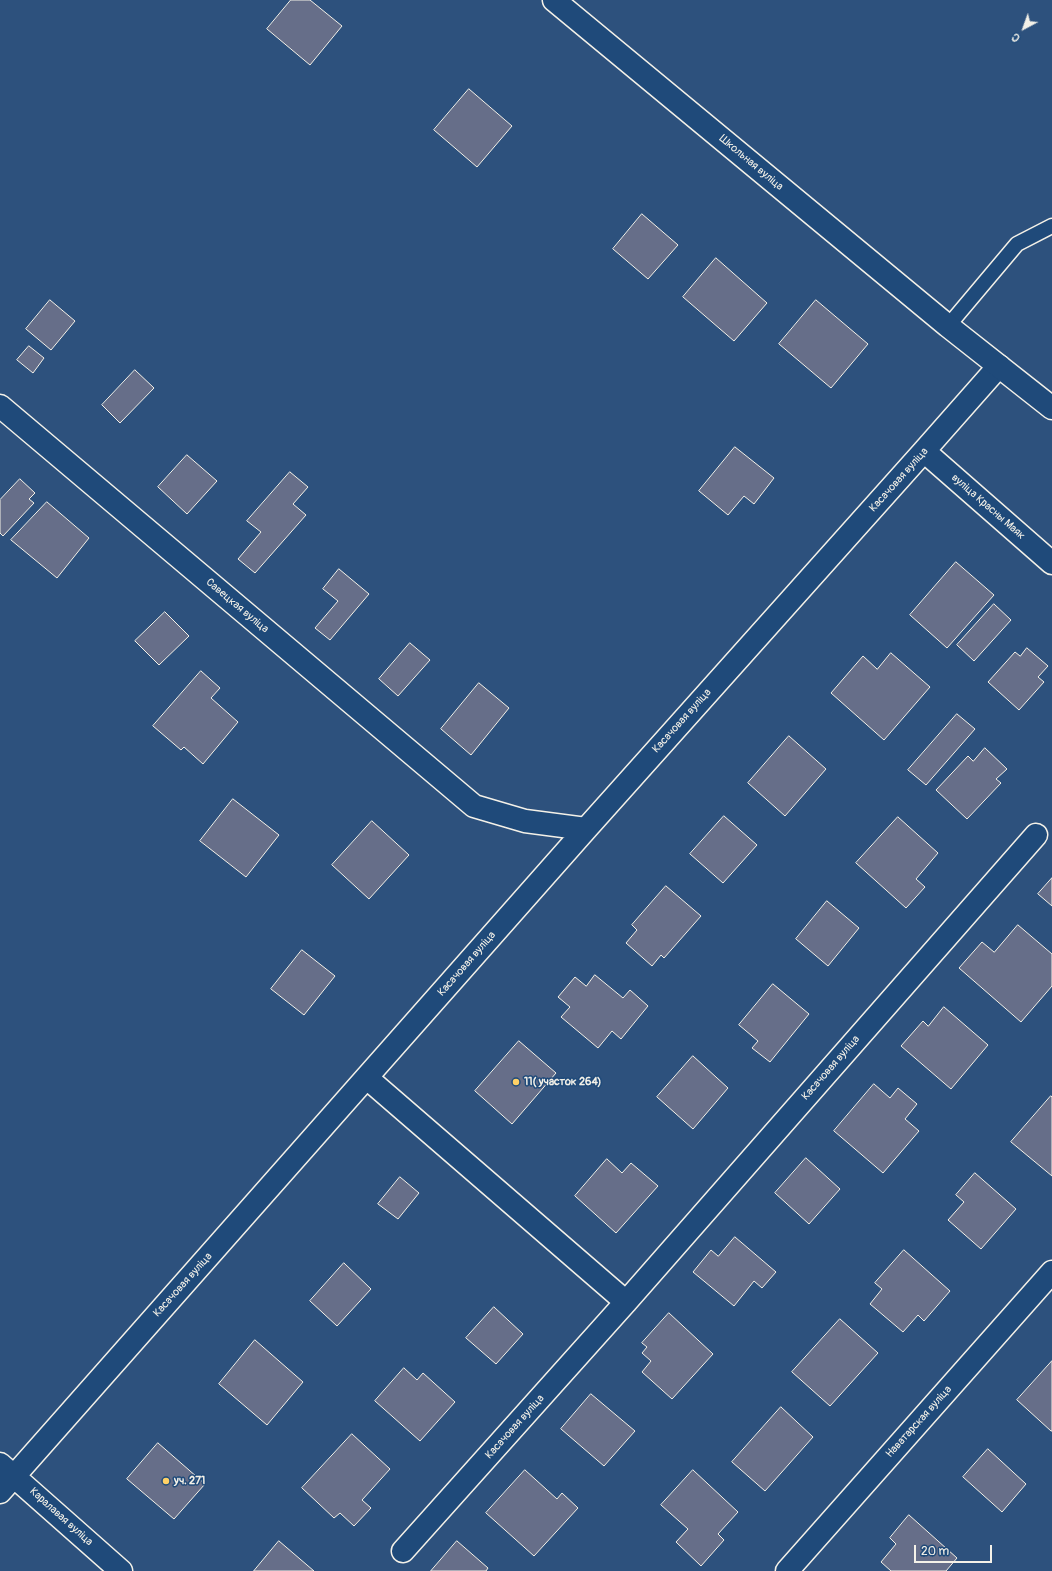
<!DOCTYPE html>
<html>
<head>
<meta charset="utf-8">
<style>
	body { margin:0 }
	#map { position:relative; width:1052px; height:1571px; overflow:hidden; background:#2d517d; font-family:Pangolin,sans-serif }
	canvas { display:block }
	.north { position:absolute; left:1004px; top:8px; width:40px; height:40px; -webkit-text-stroke:3px #1f4a7a; paint-order:stroke; rotate:221deg; font-size:11px; font-weight:700; line-height:16px; text-align:center; color:#f4f1e8 }
	.north::after { content:''; display:block; margin:auto; width:14px; height:18px; background:#f4f1e8; clip-path:polygon(50% 0,100% 100%,50% 72%,0 100%) }
	.scale { position:absolute; left:914px; top:1545px; width:78px; height:18px; box-sizing:border-box; border:2px solid #f4f1e8; border-top:0; padding-left:5px; font-size:12px; line-height:14px; white-space:nowrap; color:#f4f1e8; -webkit-text-stroke:3px #1f4a7a; paint-order:stroke }
</style>
</head>
<body>
<div id="map">
<canvas width="1052" height="1571"></canvas>
<div class="north">С</div>
<div class="scale">20 m</div>
</div>
<script>
const ctx = document.querySelector('canvas').getContext('2d');
ctx.lineJoin = 'round';
function fill(path, color) { ctx.fillStyle = color; ctx.fill(path, 'evenodd'); }
function trace(path, color, width, dash) { ctx.strokeStyle = color; ctx.lineWidth = width; ctx.lineCap = dash ? 'butt' : 'round'; ctx.setLineDash(dash || []); ctx.stroke(path); }
function drawText(font, color, halo, rows, align = 'center') {
  ctx.font = font + ' Pangolin,sans-serif'; ctx.lineWidth = 3; ctx.setLineDash([]); ctx.textBaseline = 'middle'; ctx.strokeStyle = halo; ctx.fillStyle = color; for (const [text, x, y, turn = 0] of rows) {
    ctx.save(); ctx.translate(x, y); ctx.rotate((+turn || 0) * Math.PI / 180); ctx.textAlign = isNaN(turn) ? turn : align; if (halo) ctx.strokeText(text, 0, 0); ctx.fillText(text, 0, 0); ctx.restore();
  }
}
const building = new Path2D(`
	M291,0H310L342,26L310,65L267,29Z
	M469,89L512,126L477,167L434,130Z
	M642,214L678,245L648,279L613,249Z
	M716,258L767,303L734,341L683,297Z
	M50,300L75,321L51,350L26,329Z
	M816,300L868,344L831,388L779,344Z
	M29,346L44,358L33,373L17,360Z
	M135,370L154,388L120,423L102,405Z
	M735,447L774,478L754,504L744,496L728,515L699,491Z
	M187,455L217,481L187,514L158,487Z
	M290,472L308,487L293,504L306,515L255,573L238,559L261,532L247,521Z
	M20,479L35,493L29,499L34,503L3,536L0,533V500Z
	M47,502L89,538L57,578L11,540Z
	M956,562L994,595L947,648L910,615Z
	M339,569L369,594L330,640L315,628L338,601L323,589Z
	M994,604L1011,620L974,661L957,645Z
	M165,612L189,636L159,665L135,641Z
	M410,643L430,660L398,696L379,679Z
	M1027,648L1048,666L1038,677L1044,682L1019,710L988,682L1015,652L1020,656Z
	M891,653L930,687L884,740L831,693L863,656L877,669Z
	M201,671L220,688L211,698L238,722L203,764L184,747L181,750L153,726Z
	M479,683L509,708L471,755L441,729Z
	M957,714L975,729L926,785L908,770Z
	M789,736L826,769L785,816L748,783Z
	M985,748L1007,769L996,779L1001,783L967,819L936,790L968,756L973,761Z
	M233,799L279,835L246,877L200,841Z
	M724,816L757,845L723,883L690,854Z
	M898,817L938,853L916,879L925,887L906,908L856,863Z
	M372,821L409,855L369,899L332,865Z
	M1052,878V906L1038,894Z
	M666,886L701,916L664,958L661,955L652,966L626,943L637,930L632,925Z
	M827,901L859,928L828,966L796,939Z
	M1018,925L1052,954V986L1021,1022L959,968L982,942L994,952Z
	M302,950L335,976L304,1015L271,989Z
	M595,975L623,998L630,990L648,1006L621,1039L612,1031L598,1048L561,1017L570,1007L558,997L575,977L586,986Z
	M773,984L809,1014L770,1062L752,1048L758,1041L739,1025Z
	M944,1007L988,1045L951,1089L901,1046L923,1021L928,1026Z
	M519,1041L556,1073L512,1124L475,1091Z
	M693,1056L728,1088L693,1129L657,1097Z
	M874,1084L890,1098L898,1088L917,1104L905,1119L919,1131L883,1173L834,1131Z
	M1051,1096L1052,1097V1176L1011,1142Z
	M806,1158L840,1189L809,1224L775,1193Z
	M607,1159L622,1173L631,1163L658,1186L616,1233L575,1196Z
	M975,1173L1016,1209L981,1249L948,1220L964,1202L956,1195Z
	M400,1177L419,1193L398,1219L378,1204Z
	M735,1237L776,1272L762,1288L754,1281L734,1306L693,1272L711,1250L718,1256Z
	M904,1250L950,1291L924,1321L918,1315L903,1332L870,1304L882,1289L875,1283Z
	M344,1263L371,1289L337,1326L310,1301Z
	M494,1307L523,1334L496,1364L466,1338Z
	M669,1313L713,1354L672,1399L642,1372L651,1361L642,1353L647,1347L642,1343Z
	M840,1319L878,1353L830,1406L792,1372Z
	M255,1340L303,1382L267,1425L219,1384Z
	M1052,1361V1431H1051L1017,1400Z
	M404,1368L417,1380L423,1373L455,1402L420,1441L375,1401Z
	M591,1394L635,1431L604,1466L561,1429Z
	M781,1407L813,1437L765,1491L732,1462Z
	M352,1434L390,1469L362,1500L371,1508L354,1526L340,1513L334,1518L302,1488Z
	M158,1443L205,1484L174,1519L127,1479Z
	M988,1449L1026,1484L1002,1512L963,1477Z
	M525,1470L557,1499L562,1493L578,1508L534,1556L486,1513Z
	M693,1470L738,1512L718,1534L724,1540L701,1566L676,1542L688,1529L661,1505Z
	M909,1515L957,1558L946,1571H891L881,1562L896,1544L890,1538Z
	M279,1541L314,1571H254Z
	M457,1541L488,1568L486,1571H431Z`);
fill(building, '#666e89');
trace(building, '#f4f1e8', 1);
const lane = new Path2D(`
	M948,326L1017,244L1052,226`);
const street = new Path2D(`
	M0,406L474,806L525,821L586,829
	M924,451L1052,563
	M367,1078L626,1302
	M0,1464L121,1571
	M0,1492L586,829L924,451L999,366
	M403,1551L626,1302L1036,835
	M787,1571L1052,1272`);
const secondary = new Path2D(`
	M554,0L948,326L1052,408`);
trace(lane, '#f4f1e8', 17);
trace(street, '#f4f1e8', 25);
trace(secondary, '#f4f1e8', 25);
trace(lane, '#1f4a7a', 14);
trace(street, '#1f4a7a', 22);
trace(secondary, '#1f4a7a', 22);
for (const [x, y, r, color] of [
	[516,1082,4,"#ffd166"],
	[166,1481,4,"#ffd166"]
]) { const dot = new Path2D(); dot.arc(x, y, r, 0, 2 * Math.PI); ctx.fillStyle = color; ctx.fill(dot); trace(dot, '#1f4a7a', 1.5); }
drawText('11px', '#f4f1e8', '#1f4a7a', [
	["Школьная вуліца",751,163,40],
	["Касачовая вуліца",899,480,-48],
	["вуліца Красны Маяк",988,507,41],
	["Савецкая вуліца",237,606,40],
	["Касачовая вуліца",682,721,-48],
	["Касачовая вуліца",467,964,-49],
	["Касачовая вуліца",831,1068,-49],
	["Касачовая вуліца",183,1285,-48],
	["Наватарская вуліца",919,1422,-48],
	["Касачовая вуліца",515,1427,-48],
	["Каралавая вуліца",61,1517,42]
]);
drawText('bold 11px', '#f4f1e8', '#1f4a7a', [
	["11( участок 264)",524,1082],
	["уч. 271",174,1481]
], 'left');
</script>
</body>
</html>
